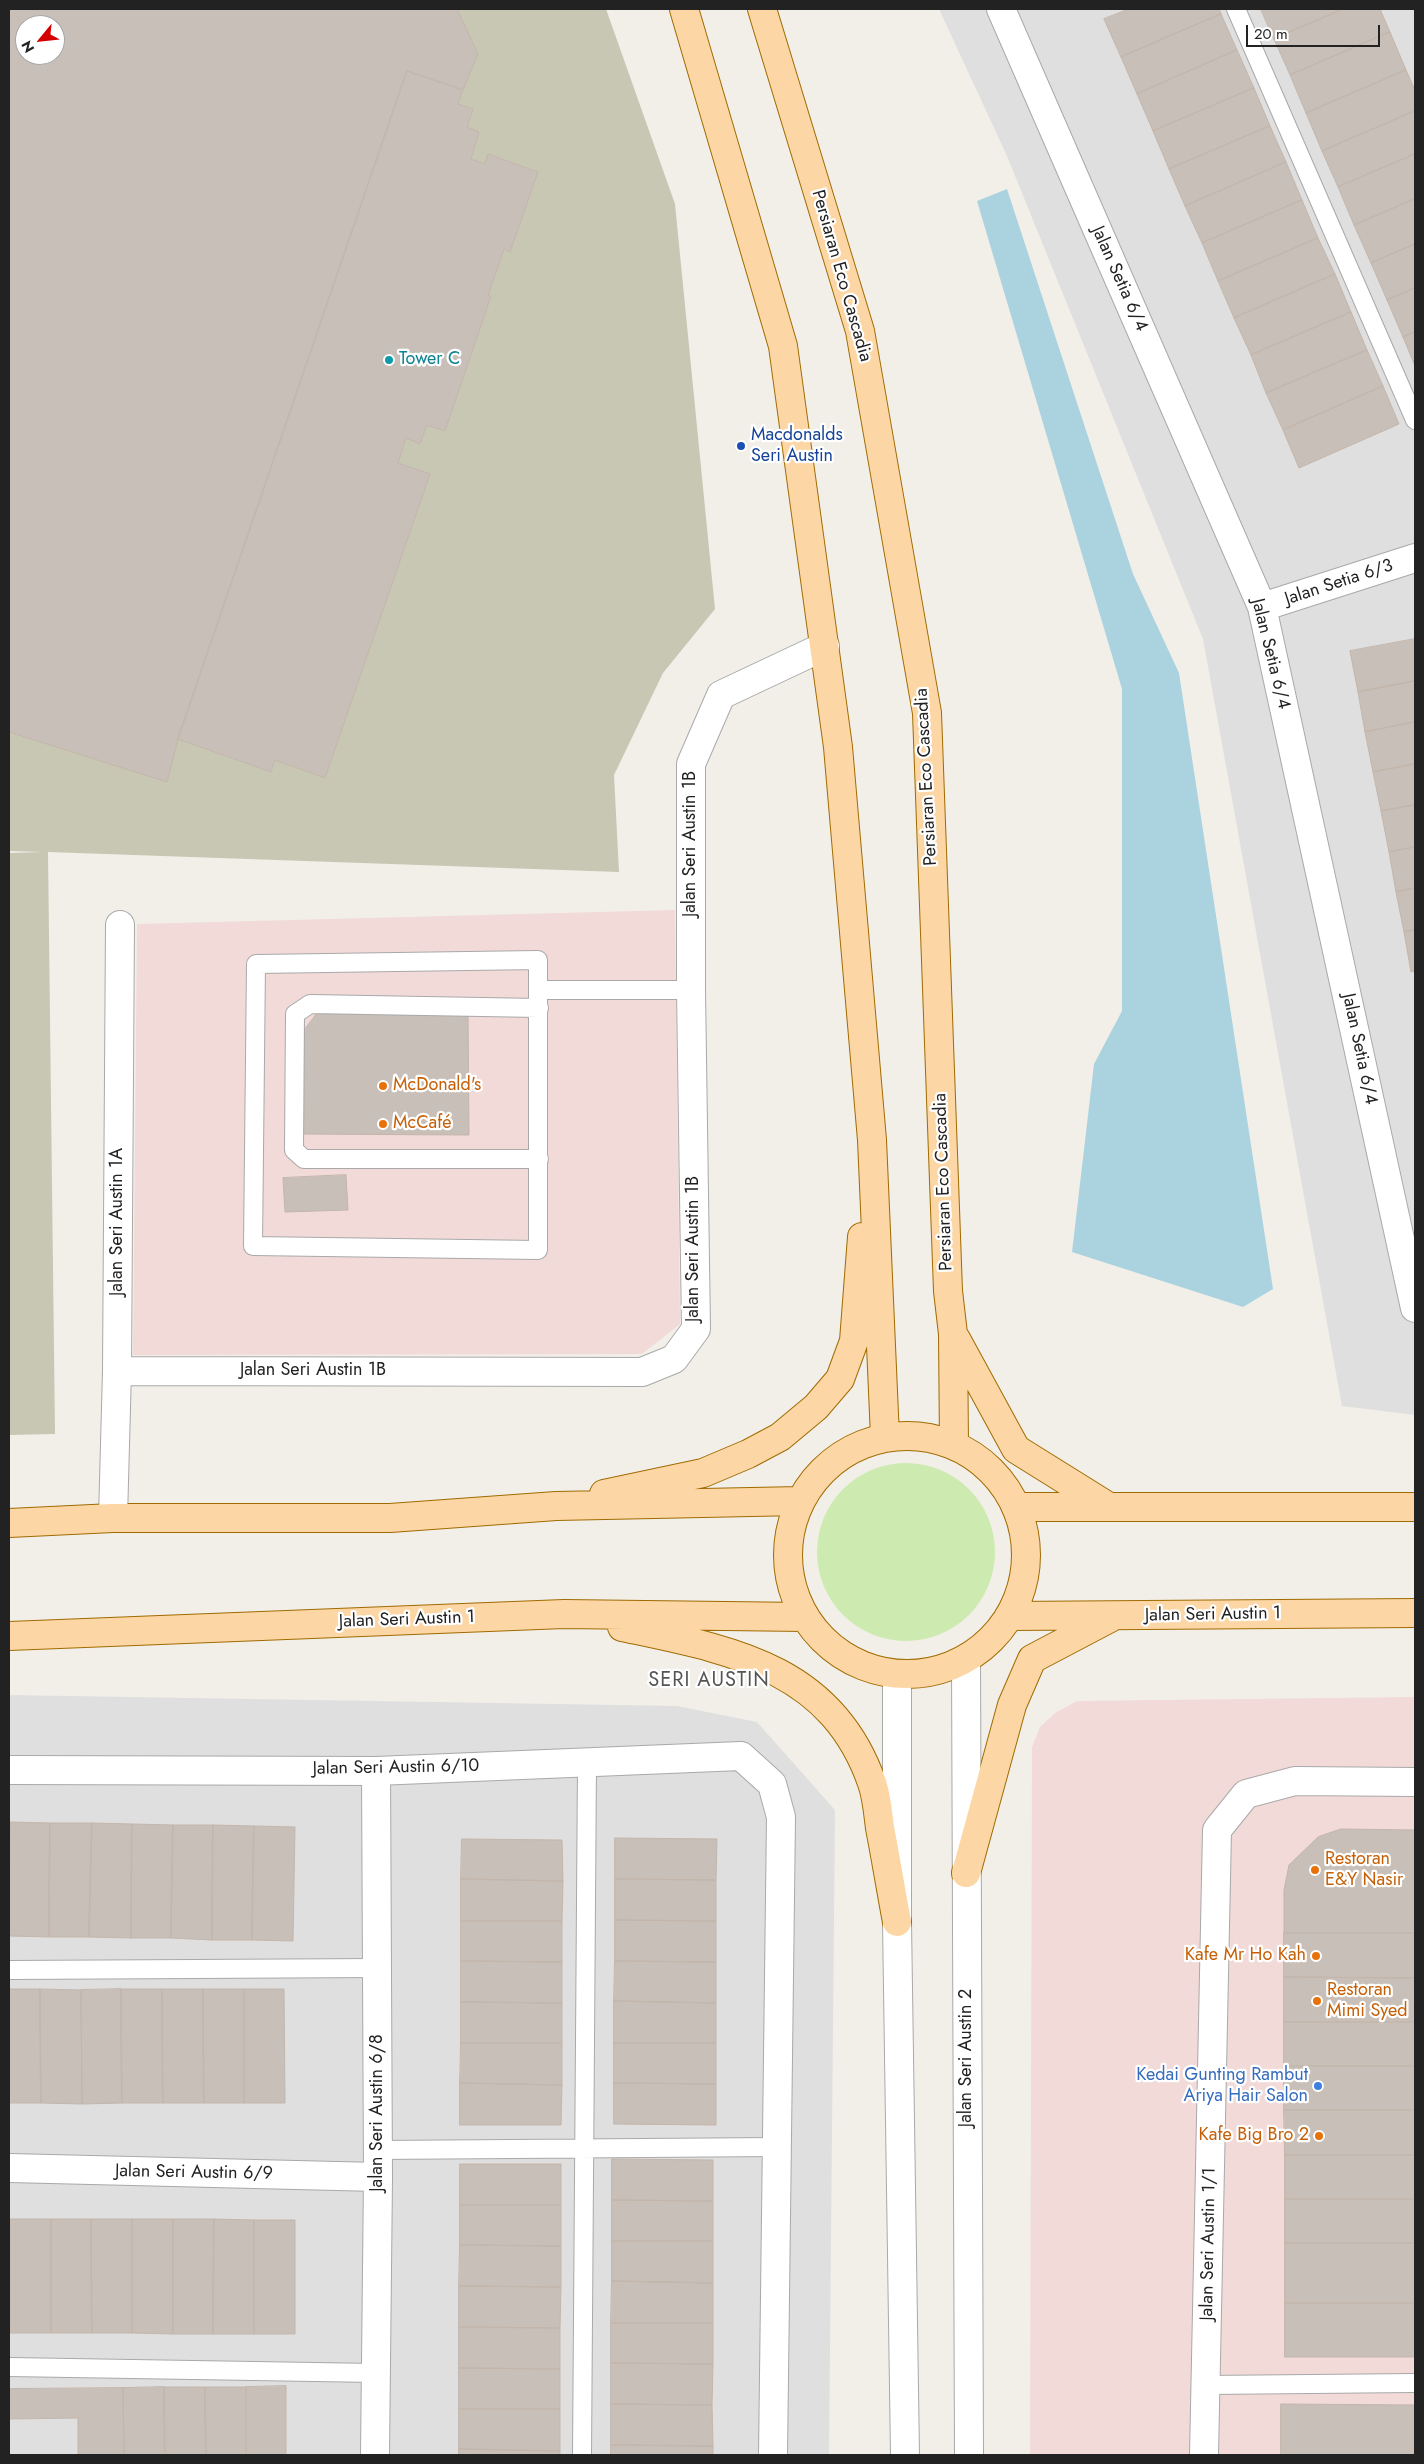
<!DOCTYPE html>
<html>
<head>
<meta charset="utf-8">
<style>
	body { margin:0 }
	#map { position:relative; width:1424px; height:2464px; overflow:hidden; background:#f2efe9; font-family:Jost,sans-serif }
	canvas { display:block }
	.frame { position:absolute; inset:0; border:10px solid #222; pointer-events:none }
	.north { position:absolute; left:15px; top:15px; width:50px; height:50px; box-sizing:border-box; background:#fff; border:1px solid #a7a7a7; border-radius:50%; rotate:242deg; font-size:14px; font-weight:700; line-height:20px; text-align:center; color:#222 }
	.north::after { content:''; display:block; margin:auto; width:18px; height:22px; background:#d40000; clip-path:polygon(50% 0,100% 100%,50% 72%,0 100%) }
	.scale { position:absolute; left:1246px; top:25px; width:134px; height:22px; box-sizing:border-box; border:2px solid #222; border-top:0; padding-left:6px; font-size:15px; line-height:18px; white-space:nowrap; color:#222; -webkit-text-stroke:4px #fff; paint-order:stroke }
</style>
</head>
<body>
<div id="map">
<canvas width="1424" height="2464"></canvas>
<div class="frame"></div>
<div class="north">N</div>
<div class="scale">20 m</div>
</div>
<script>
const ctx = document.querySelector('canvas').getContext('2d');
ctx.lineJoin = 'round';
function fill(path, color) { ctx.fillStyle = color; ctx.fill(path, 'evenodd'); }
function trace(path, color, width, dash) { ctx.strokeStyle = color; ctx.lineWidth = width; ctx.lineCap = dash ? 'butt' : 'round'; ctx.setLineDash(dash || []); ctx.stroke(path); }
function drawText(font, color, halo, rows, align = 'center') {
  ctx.font = font + ' Jost,sans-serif'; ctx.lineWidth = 4.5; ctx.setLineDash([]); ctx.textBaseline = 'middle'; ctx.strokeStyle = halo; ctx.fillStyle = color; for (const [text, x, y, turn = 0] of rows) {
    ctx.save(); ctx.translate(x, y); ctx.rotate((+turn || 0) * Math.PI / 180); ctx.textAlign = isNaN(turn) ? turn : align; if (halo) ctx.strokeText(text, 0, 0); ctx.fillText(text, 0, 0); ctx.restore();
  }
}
fill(new Path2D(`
	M939,9H1415V1415L1342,1406L1203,639L1007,156Z
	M9,1695L677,1706L757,1722L835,1810L829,2455H9Z`), '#e0dfdf');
fill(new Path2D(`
	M675,910L680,1324L642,1354L133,1355L137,924Z
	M1415,1697V2455H1030L1032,1747L1040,1727L1055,1713L1077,1701Z`), '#f2dad9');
fill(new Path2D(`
	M9,9H606L675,204L715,609L663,673L614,775L619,872L48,852L55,1434L9,1435V853L43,852L9,851ZM25,25H55V55H25Z`), '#c7c7b4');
fill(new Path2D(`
	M817 1552a89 89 0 1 1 178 0a89 89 0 1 1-178 0Z`), '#cdebb0');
fill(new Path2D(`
	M1007,189L1133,574L1179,673L1273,1289L1243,1307L1072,1252L1094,1064L1122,1011V689L977,201Z`), '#aad3df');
const building = new Path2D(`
	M9,9H457L478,54L463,90L407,71L178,739L167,782L9,732ZM25,25H55V55H25Z
	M1129,9H1219L1221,14L1121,57L1104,19Z
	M1261,9H1343L1274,39Z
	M1343,9H1380L1390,32L1290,75L1274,39Z
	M1221,14L1237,50L1137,94L1121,57Z
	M1390,32L1406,70L1306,113L1290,75Z
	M1237,50L1254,88L1153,131L1137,94Z
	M1406,70L1415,90V111L1322,151L1306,113Z
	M407,71L463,90L458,104L473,109L467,127L479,132L471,159L485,164L488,154L538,172L510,252L504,249L488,295L491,296L445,431L427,425L420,444L406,438L398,463L430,474L325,778L275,760L271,772L178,739Z
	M1254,88L1270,126L1169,169L1153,131Z
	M1415,111V154L1338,187L1322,151Z
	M1270,126L1286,162L1185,206L1169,169Z
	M1415,154V199L1354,225L1338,187Z
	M1286,162L1302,200L1202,243L1185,206Z
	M1415,199V244L1371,263L1354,225Z
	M1302,200L1318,238L1218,281L1202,243Z
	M1318,238L1335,274L1234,318L1218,281Z
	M1415,244V288L1387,300L1371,263Z
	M1335,274L1351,312L1251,355L1234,318Z
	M1415,288V332L1403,337L1387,300Z
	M1351,312L1367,350L1266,393L1251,355Z
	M1415,332V366L1403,337Z
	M1367,350L1383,386L1283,430L1266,393Z
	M1383,386L1399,424L1299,468L1283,430Z
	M1415,639V681L1358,692L1350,651Z
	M1415,681V722L1365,732L1358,692Z
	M1415,722V764L1373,772L1365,732Z
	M1415,764V805L1381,811L1373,772Z
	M1415,805V847L1389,852L1381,811Z
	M1415,847V888L1396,892L1389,852Z
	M1415,888V930L1404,932L1396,892Z
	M1415,930V971L1411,972L1404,932Z
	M468,1011L469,1135L297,1134L298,1038L317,1013Z
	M346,1175L348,1210L285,1212L283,1178Z
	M9,1822H10L9,1901Z
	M10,1822L50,1823L49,1937L9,1936Z
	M50,1823H92L89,1937H49Z
	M92,1823L132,1824L131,1938L89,1937Z
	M132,1824L173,1825L171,1938H131Z
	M173,1825H213L212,1940L171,1938Z
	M213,1825L254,1826L252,1940H212Z
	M254,1826L295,1827L293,1941L252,1940Z
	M1341,1829L1415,1830V1933H1284V1890L1289,1865L1318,1837Z
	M615,1838L717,1839L716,1880L615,1879Z
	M462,1839L562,1840L563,1881L461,1879Z
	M461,1879L563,1881L562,1921H461Z
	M615,1879L716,1880V1921L615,1920Z
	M615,1920L716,1921V1962L615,1961Z
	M461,1921H562V1962L461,1961Z
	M1284,1933H1415V1978L1284,1977Z
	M461,1961L562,1962V2003L461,2002Z
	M615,1961L716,1962V2003L614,2001Z
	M1284,1977L1415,1978V2022H1284Z
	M9,1989H40L41,2103H9Z
	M40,1989L81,1990L82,2104L41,2103Z
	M121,1989L122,2103L82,2104L81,1990Z
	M121,1989H162L163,2103H122Z
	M162,1989H203L204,2103H163Z
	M203,1989H244V2103H204Z
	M244,1989H284L285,2103H244Z
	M614,2001L716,2003V2043H614Z
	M461,2002L562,2003V2043H461Z
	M1284,2022H1415V2066H1284Z
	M461,2043H562V2085L460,2083Z
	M614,2043H716V2084L614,2083Z
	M1284,2066H1415V2110H1284Z
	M460,2083L562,2085L561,2125H460Z
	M614,2083L716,2084V2125L614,2124Z
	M1284,2110H1415V2155H1285Z
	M1285,2155H1415V2199H1285Z
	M612,2159L713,2160V2201L612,2200Z
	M460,2164H561V2205H460Z
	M1285,2199H1415V2243H1285Z
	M612,2200L713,2201V2241H612Z
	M460,2205H561V2246L460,2245Z
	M9,2219H10V2333H9Z
	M10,2219H51V2333H10Z
	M51,2219H91L92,2333H51Z
	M91,2219H132V2333H92Z
	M132,2219H173V2334L132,2333Z
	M173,2219H214L213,2334H173Z
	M214,2219L254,2220V2334H213Z
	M254,2220H295V2334H254Z
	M612,2241H713V2283L612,2281Z
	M1285,2243H1415V2303H1285Z
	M460,2245L561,2246V2287L459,2286Z
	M612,2281L713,2283V2323H611Z
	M459,2286L561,2287L560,2328L459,2327Z
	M1285,2303H1415V2357H1285Z
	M611,2323H713V2364L611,2363Z
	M459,2327L560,2328V2369L459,2368Z
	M611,2363L713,2364L712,2405L611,2404Z
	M459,2368L560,2369V2409H459Z
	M286,2386V2455H246V2387Z
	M164,2387H205L206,2455H165Z
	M164,2387L165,2455H124L123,2388Z
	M205,2387H246V2455H206Z
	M123,2388L124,2455H78V2418L9,2419V2389Z
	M611,2404L712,2405L713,2446L611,2445Z
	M1281,2404L1415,2405V2455H1281Z
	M459,2409H560V2451L459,2449Z
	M611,2445L713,2446V2455H611Z
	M459,2449L560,2451V2455H459Z`);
fill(building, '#c7bfb8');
trace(building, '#c4b6ab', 1);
const service = new Path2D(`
	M1236,9L1415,420
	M538,960V1250L253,1246L256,964Z
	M539,990H691
	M539,1159H304L294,1150L295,1014L310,1004L539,1008
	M9,1970L378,1968
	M378,2150L777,2147
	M9,2367L376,2373
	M1206,2385L1415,2383
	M582,2455L587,1763`);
const minor = new Path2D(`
	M1001,9L1262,607L1415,1308
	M1262,607L1415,558
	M117,1371L642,1372L674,1359L696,1329L691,990V764L721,695L825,646
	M113,1518L117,1371L120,925
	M9,1770L376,1771L741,1756L772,1784L781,1817L773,2455
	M9,2168L378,2177
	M375,2455L378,2177L376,1771
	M1204,2455L1217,1830L1246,1794L1295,1781L1415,1782`);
const tertiary = new Path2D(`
	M966,1660L969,2455
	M897,1675V1922L905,2455`);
const primary = new Path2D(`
	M684,9L783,346L838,747L872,1140L885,1437
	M762,9L860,331L927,713L948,1291L953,1334L954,1445
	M956,1339L1016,1449L1109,1507
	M788 1555a119 119 0 1 1 238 0a119 119 0 1 1-238 0Z
	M604,1494L703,1473L748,1454L780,1437L816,1407L840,1379L854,1341L862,1237
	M1016,1507H1415
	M9,1523L113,1518H390L556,1506L800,1501
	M1010,1616L1415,1613
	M622,1627C730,1650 831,1666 872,1783C877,1797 878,1813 880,1828C886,1859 891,1890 897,1922
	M9,1636L564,1614L805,1617
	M966,1873L1012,1705L1032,1659L1110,1618`);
trace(service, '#a9a9a9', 20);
trace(minor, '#a9a9a9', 30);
trace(tertiary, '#a9a9a9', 30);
trace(primary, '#a06b00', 30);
trace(service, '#fff', 18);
trace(minor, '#fff', 28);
trace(tertiary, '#fff', 28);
trace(primary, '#fcd6a4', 28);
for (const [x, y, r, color] of [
	[389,360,5,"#0f9aa8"],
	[741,446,5,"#1a4fb4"],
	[383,1086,5,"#e8710a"],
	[383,1124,5,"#e8710a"],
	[1315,1870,5,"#e8710a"],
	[1316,1956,5,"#e8710a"],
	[1317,2001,5,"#e8710a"],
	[1318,2086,5,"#3f7fe0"],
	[1319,2136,5,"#e8710a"]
]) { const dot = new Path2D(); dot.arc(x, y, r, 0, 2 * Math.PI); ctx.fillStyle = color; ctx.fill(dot); trace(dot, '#fff', 2); }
drawText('18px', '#222', '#fff', [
	["Persiaran Eco Cascadia",841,276,74],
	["Jalan Setia 6/4",1119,279,66],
	["Jalan Setia 6/3",1339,583,-18],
	["Jalan Setia 6/4",1270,654,76],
	["Persiaran Eco Cascadia",927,777,-93],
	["Jalan Seri Austin 1B",691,844,-90],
	["Jalan Setia 6/4",1359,1049,78],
	["Persiaran Eco Cascadia",944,1182,-92],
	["Jalan Seri Austin 1A",118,1222,-90],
	["Jalan Seri Austin 1B",694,1249,-90],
	["Jalan Seri Austin 1B",313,1371],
	["Jalan Seri Austin 1",1213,1615,-1],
	["Jalan Seri Austin 1",407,1620,-2],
	["Jalan Seri Austin 6/10",396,1768,-1],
	["Jalan Seri Austin 2",967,2058,-90],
	["Jalan Seri Austin 6/8",378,2113,-90],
	["Jalan Seri Austin 6/9",194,2173,1],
	["Jalan Seri Austin 1/1",1209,2244,-89]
]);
drawText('18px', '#0d838f', '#fff', [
	["Tower C",399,360]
], 'left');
drawText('18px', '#164399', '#fff', [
	["Macdonalds",751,436],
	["Seri Austin",751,457]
], 'left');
drawText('18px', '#c56008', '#fff', [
	["McDonald's",393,1086],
	["McCafé",393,1124],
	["Restoran",1325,1860],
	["E&Y Nasir",1325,1881],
	["Kafe Mr Ho Kah",1306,1956,"right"],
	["Restoran",1327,1991],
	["Mimi Syed",1327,2012],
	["Kafe Big Bro 2",1309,2136,"right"]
], 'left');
drawText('18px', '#366cbe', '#fff', [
	["Kedai Gunting Rambut",1308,2076],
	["Ariya Hair Salon",1308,2097]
], 'right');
ctx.letterSpacing = '1px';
drawText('20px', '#555', '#fff', [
	["SERI AUSTIN",709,1681]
]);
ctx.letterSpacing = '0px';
</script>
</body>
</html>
